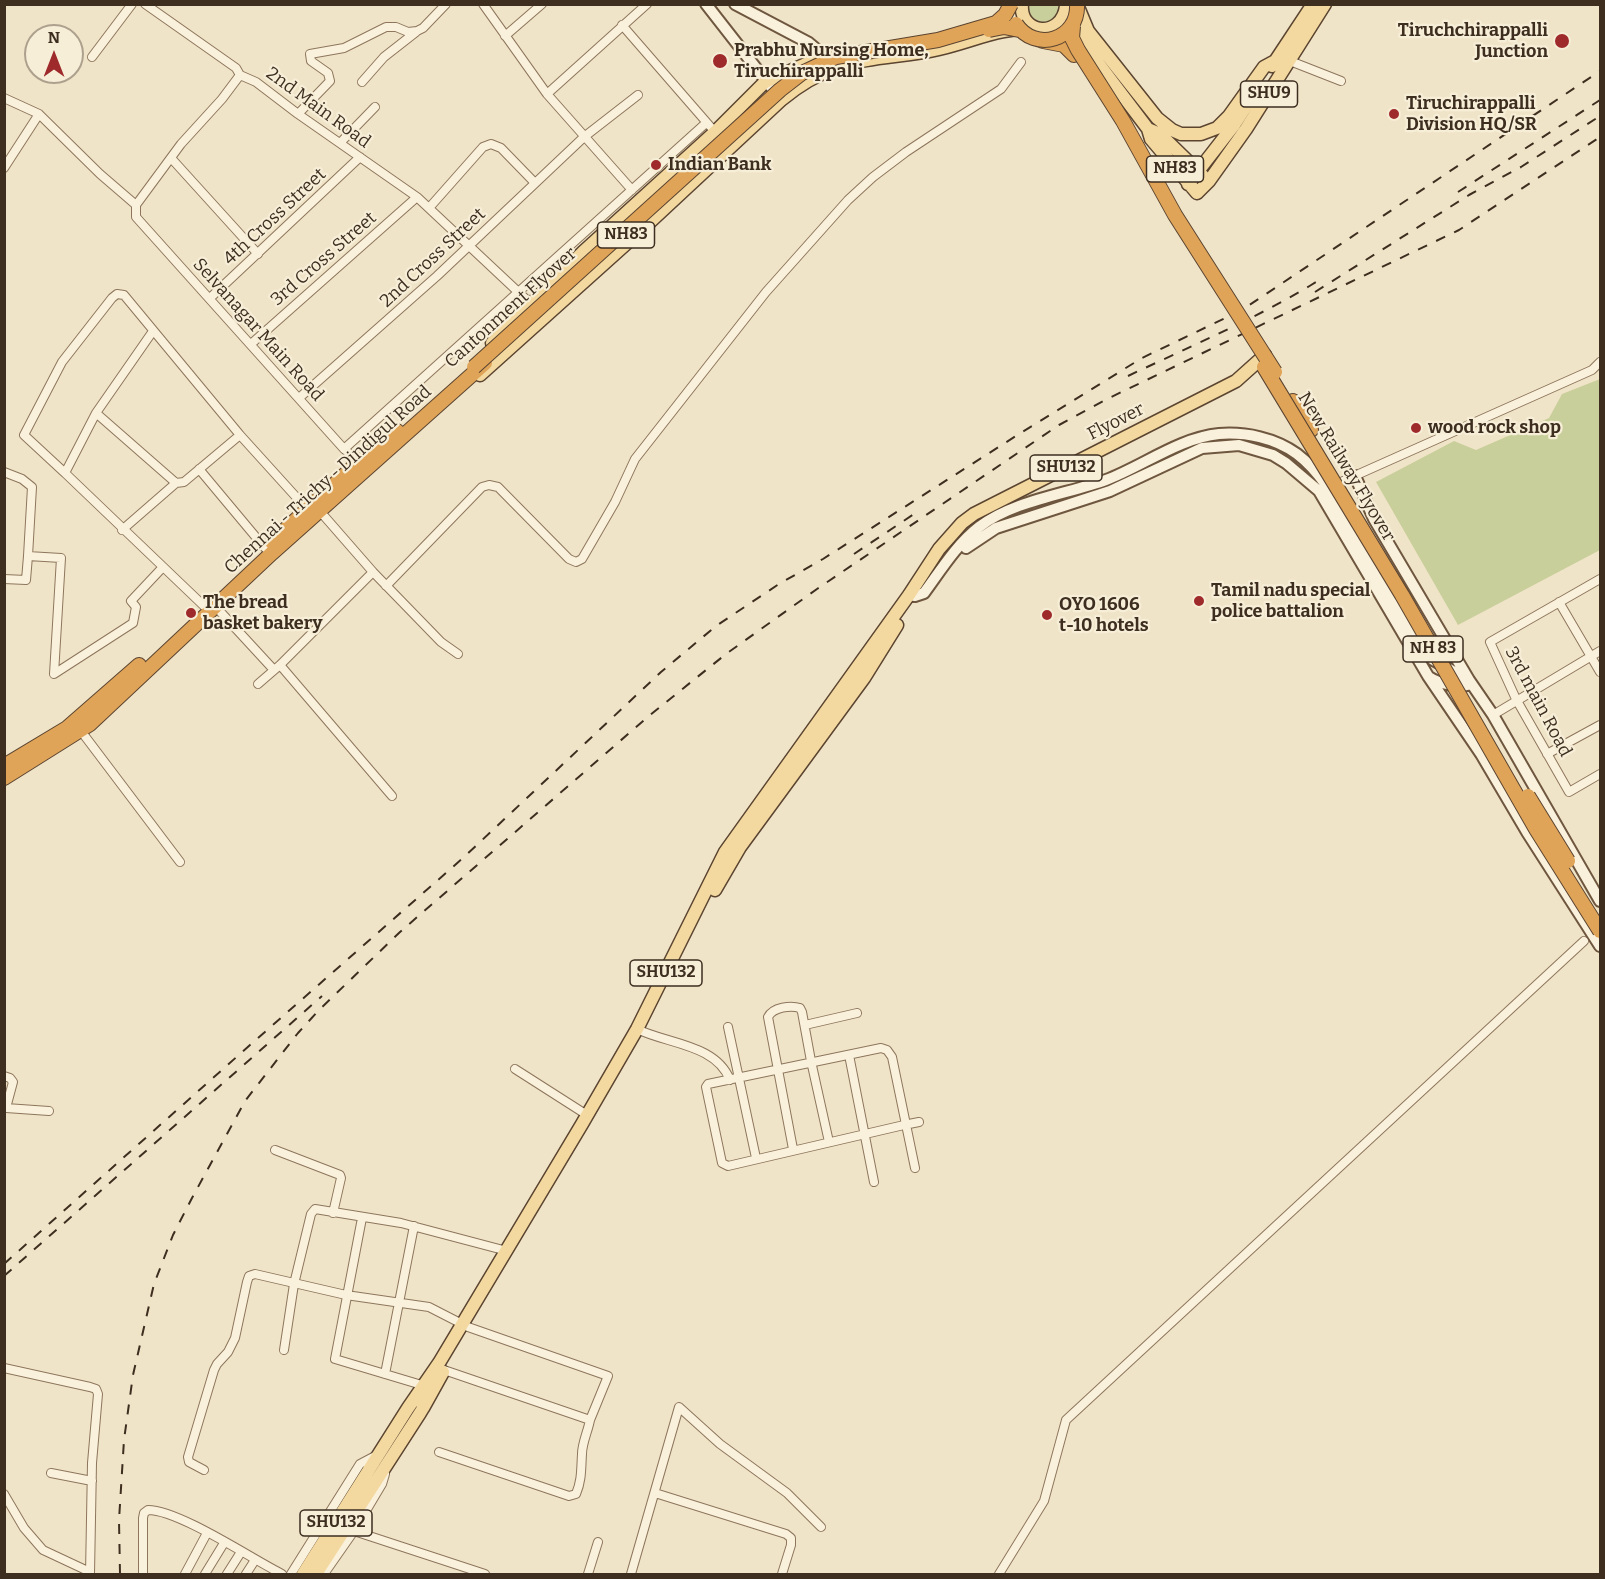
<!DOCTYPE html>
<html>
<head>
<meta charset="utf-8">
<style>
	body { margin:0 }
	#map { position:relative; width:1605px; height:1579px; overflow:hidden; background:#f0e4c8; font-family:Bitter,serif }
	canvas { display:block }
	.frame { position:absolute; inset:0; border:6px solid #3d2e20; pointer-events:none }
	.north { position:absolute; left:24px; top:24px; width:60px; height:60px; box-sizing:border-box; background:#f7eed8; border:2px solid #ada18e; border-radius:50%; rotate:0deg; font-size:16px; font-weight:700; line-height:24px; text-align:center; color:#3d2e20 }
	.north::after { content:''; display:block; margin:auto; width:21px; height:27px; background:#9e2a2b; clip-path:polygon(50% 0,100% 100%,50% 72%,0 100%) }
</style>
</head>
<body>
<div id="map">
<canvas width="1605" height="1579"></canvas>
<div class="frame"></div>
<div class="north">N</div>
</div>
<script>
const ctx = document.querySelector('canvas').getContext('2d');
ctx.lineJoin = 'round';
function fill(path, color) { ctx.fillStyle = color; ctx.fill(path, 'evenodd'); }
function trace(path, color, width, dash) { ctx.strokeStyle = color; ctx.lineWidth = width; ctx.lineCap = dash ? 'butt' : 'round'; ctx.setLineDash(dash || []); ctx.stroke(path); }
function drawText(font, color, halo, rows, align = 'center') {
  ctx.font = font + ' Bitter,serif'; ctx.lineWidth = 4.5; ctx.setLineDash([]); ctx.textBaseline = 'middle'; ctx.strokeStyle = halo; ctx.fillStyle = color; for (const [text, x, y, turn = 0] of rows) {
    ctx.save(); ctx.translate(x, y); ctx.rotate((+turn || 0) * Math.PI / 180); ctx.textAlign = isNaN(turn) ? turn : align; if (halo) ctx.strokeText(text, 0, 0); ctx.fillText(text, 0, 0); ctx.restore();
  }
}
fill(new Path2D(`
	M1025,4L1061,5L1062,8L1049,25L1032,22Z
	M1600,379V550L1458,625L1376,482L1454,441L1476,450L1549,418L1562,394Z`), '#c9cf9b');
const street = new Path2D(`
	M145,4L236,68L240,75L256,82L298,114L417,197L530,303
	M483,4L547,94L632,190
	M622,25L715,132
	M505,36L542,4
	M92,57L132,4
	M1290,61L1341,81
	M362,82L384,57L416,32
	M547,94L647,4
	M4,98L39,114L100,174L136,205
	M298,114L330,81L328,73L311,61L310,54L344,48L386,27H396L408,32L417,31L423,28L446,4
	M340,143L375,107
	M171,158L258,254
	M4,168L39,114
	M136,205V217L344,449L362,464
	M136,205L181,144L222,99L240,75
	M429,208L483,147L491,144L501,148L535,183
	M210,298L360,157
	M251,344L417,197
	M299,398L437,276L584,137L638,95
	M96,413L153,331
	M240,435L184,482L176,483L96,413L65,473L24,435L62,362L112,298L117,294L124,295L240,435L307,509
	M344,449L706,123
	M199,469L265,548
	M4,472L22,479L32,487L28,556
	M65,473L204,606
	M1332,486L1592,370L1600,362
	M318,509L373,572L441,642L458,654
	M122,530L176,483
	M4,579L26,580L28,556L61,558L54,674L133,623L136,607L131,601L163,567
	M1600,579L1490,642L1516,699L1569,792L1600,774
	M386,586L482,487L489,485L498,487L569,559L576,562L582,559L615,502L635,459L766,292L848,200L873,177L906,152L1001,89L1021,62
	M1559,602L1600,672
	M215,606L274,670
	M280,665L392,796
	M258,684L280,665L373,572
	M1493,715L1600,651
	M81,731L180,862
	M1547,754L1600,725
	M805,1025L857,1013
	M728,1027L756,1158
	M637,1029C667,1044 716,1044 730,1080
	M849,1055L874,1182
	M515,1069L587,1115
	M4,1076L10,1078L13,1082L6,1108H4
	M6,1108L49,1111
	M793,1149L768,1017C773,1007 791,1005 800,1008L802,1012L811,1061L829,1142
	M275,1150L340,1175L341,1178L333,1213
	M915,1168L892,1057L887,1050L881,1048L708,1084L706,1087L722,1163L728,1166L904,1125L919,1122
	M362,1218L335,1359L425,1386
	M284,1350L294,1284L311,1214L315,1209L401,1223L507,1251
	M4,1368L90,1387L96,1389L98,1394L92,1463L90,1574
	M385,1374L414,1226
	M439,1452L569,1496L576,1494C582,1480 581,1468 582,1454C582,1443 588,1431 590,1420
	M204,1470L189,1462L188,1457L214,1370L217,1364L228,1352L235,1338L247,1282L249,1276L255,1274L346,1295L429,1307L468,1327L608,1376L590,1420L444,1370
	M51,1473L92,1481
	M655,1493L786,1534L791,1538V1545L782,1574
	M4,1494L24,1528L43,1550L90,1572
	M354,1531L485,1574
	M143,1574V1518L144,1513L148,1510C179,1510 252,1559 282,1574
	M185,1574L207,1533
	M205,1574L224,1543
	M227,1574L241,1552
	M246,1574L255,1560
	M291,1574L360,1464L377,1455
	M324,1574L354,1531L382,1484L385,1474
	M588,1574L598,1542
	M631,1574L679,1407L720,1444L787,1493L821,1527
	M999,1574L1044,1501L1066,1420L1584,941`);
const secondary = new Path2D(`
	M706,4L781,100
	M735,4L809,43L834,64
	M1355,476L1374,519L1469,680
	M966,548L996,528L1110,491L1202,448L1239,445L1273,455L1286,463L1319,491L1428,676L1481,754L1527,832L1600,946
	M909,595L915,596L924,593C941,570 956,545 979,527C1012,501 1067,494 1106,480C1143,466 1179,438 1219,434C1246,432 1275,438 1297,454C1326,476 1342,512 1360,542C1380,576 1400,609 1420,643L1433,660L1469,680L1493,715L1600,901
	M1429,677C1439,684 1459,688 1471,684`);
const primary = new Path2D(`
	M1022,4C1019,35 1062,39 1066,6
	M1066,4L1075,31L1083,43L1148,129L1151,139L1197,193L1209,181L1246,129L1325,4
	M1078,7L1088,31L1157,118L1172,130L1181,134H1201L1217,128L1229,116L1264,67L1277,60
	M1272,66L1313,4
	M1148,129L1160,134L1203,176
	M1188,184L1234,125L1256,91
	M492,343L583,252L715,132L765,82L815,60
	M480,375L636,235L781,100C798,86 815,75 836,68C868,56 906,57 939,49C977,40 1001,26 1042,29
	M715,890L740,847L864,678L897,625
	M423,1408L443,1372
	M303,1574L408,1408L439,1363L582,1124L637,1029L725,852L909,595L939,549L962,523L974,514L1236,381L1265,355
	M316,1574L420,1413L423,1408L422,1401`);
const highway = new Path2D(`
	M1043,41L1064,45L1074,55
	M1293,401L1311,430
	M272,542L360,461L397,431
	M4,766L67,728L139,665
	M4,778L90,724L272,553L485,363`);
trace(street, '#8d765c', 10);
trace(secondary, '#6f573f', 14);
trace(primary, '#5b4430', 15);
trace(highway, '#5b4430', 16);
trace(street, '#faf1dc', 8);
trace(secondary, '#faf1dc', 10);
trace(primary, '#f3d9a0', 12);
trace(highway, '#e0a458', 14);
trace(new Path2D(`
	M1458,192L1600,100
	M1315,292L1469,195L1521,167L1600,116
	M1128,376C1193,345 1260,317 1321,279
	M854,554L914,514
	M4,1264L250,1045L463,858L661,672L716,626L779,584L823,559L1019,434L1142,358L1242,310L1600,71
	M4,1276L322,996
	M120,1574L119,1520L124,1440L133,1375L154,1284L173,1235L192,1198L245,1101L298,1033L319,1010L400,932L650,715L726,654L817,589L1059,425L1107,399L1459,230L1600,137`), '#3d2e20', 2, [10, 10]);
const highwayBridge = new Path2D(`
	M1016,24C1035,53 1079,40 1077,4
	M1073,26L1072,38L1078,50L1123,121L1175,215L1275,372
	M989,30L1004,27L1019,30
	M474,367L780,90L802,73L836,57L938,40L996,23L1005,15L1011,4
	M1264,367L1402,595L1536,829L1600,931
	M1528,796L1568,861`);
trace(highwayBridge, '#5b4430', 16, []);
trace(highwayBridge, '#e0a458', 14);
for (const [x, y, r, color] of [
	[1562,41,8,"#9e2a2b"],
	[720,61,8,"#9e2a2b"],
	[1394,114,6,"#9e2a2b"],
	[656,165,6,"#9e2a2b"],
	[1416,428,6,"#9e2a2b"],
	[1199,601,6,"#9e2a2b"],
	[191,613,6,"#9e2a2b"],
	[1047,615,6,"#9e2a2b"]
]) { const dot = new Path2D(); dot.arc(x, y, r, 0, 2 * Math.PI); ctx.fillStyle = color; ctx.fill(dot); trace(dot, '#f7eed8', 2); }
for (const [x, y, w] of [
	[1269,94,57],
	[1175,169,57],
	[626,235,57],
	[1066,468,72],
	[1433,649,60],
	[666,973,72],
	[336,1523,72]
]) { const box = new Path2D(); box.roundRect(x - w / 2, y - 13, w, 26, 4.5); ctx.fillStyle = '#f7eed8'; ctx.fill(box); trace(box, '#3d2e20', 1.5); }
drawText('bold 16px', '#3d2e20', null, [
	["SHU9",1269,94],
	["NH83",1175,169],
	["NH83",626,235],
	["SHU132",1066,468],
	["NH 83",1433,649],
	["SHU132",666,973],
	["SHU132",336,1523]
]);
drawText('bold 18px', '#3d2e20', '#f7eed8', [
	["Tiruchchirappalli",1548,31,"right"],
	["Junction",1548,52,"right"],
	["Prabhu Nursing Home,",734,51],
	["Tiruchirappalli",734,72],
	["Tiruchirappalli",1406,104],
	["Division HQ/SR",1406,125],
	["Indian Bank",668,165],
	["wood rock shop",1428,428],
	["Tamil nadu special",1211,591],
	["police battalion",1211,612],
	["The bread",203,603],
	["basket bakery",203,624],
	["OYO 1606",1059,605],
	["t-10 hotels",1059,626]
], 'left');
drawText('18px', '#3d2e20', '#f7eed8', [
	["2nd Main Road",318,108,36],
	["4th Cross Street",275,217,-43],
	["2nd Cross Street",433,258,-43],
	["3rd Cross Street",324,259,-41],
	["Cantonment Flyover",511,308,-42],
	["Selvanagar Main Road",258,330,48],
	["Flyover",1116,422,-27],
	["New Railway Flyover",1346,467,59],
	["Chennai - Trichy - Dindigul Road",328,480,-42],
	["3rd main Road",1538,702,62]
]);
</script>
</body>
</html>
